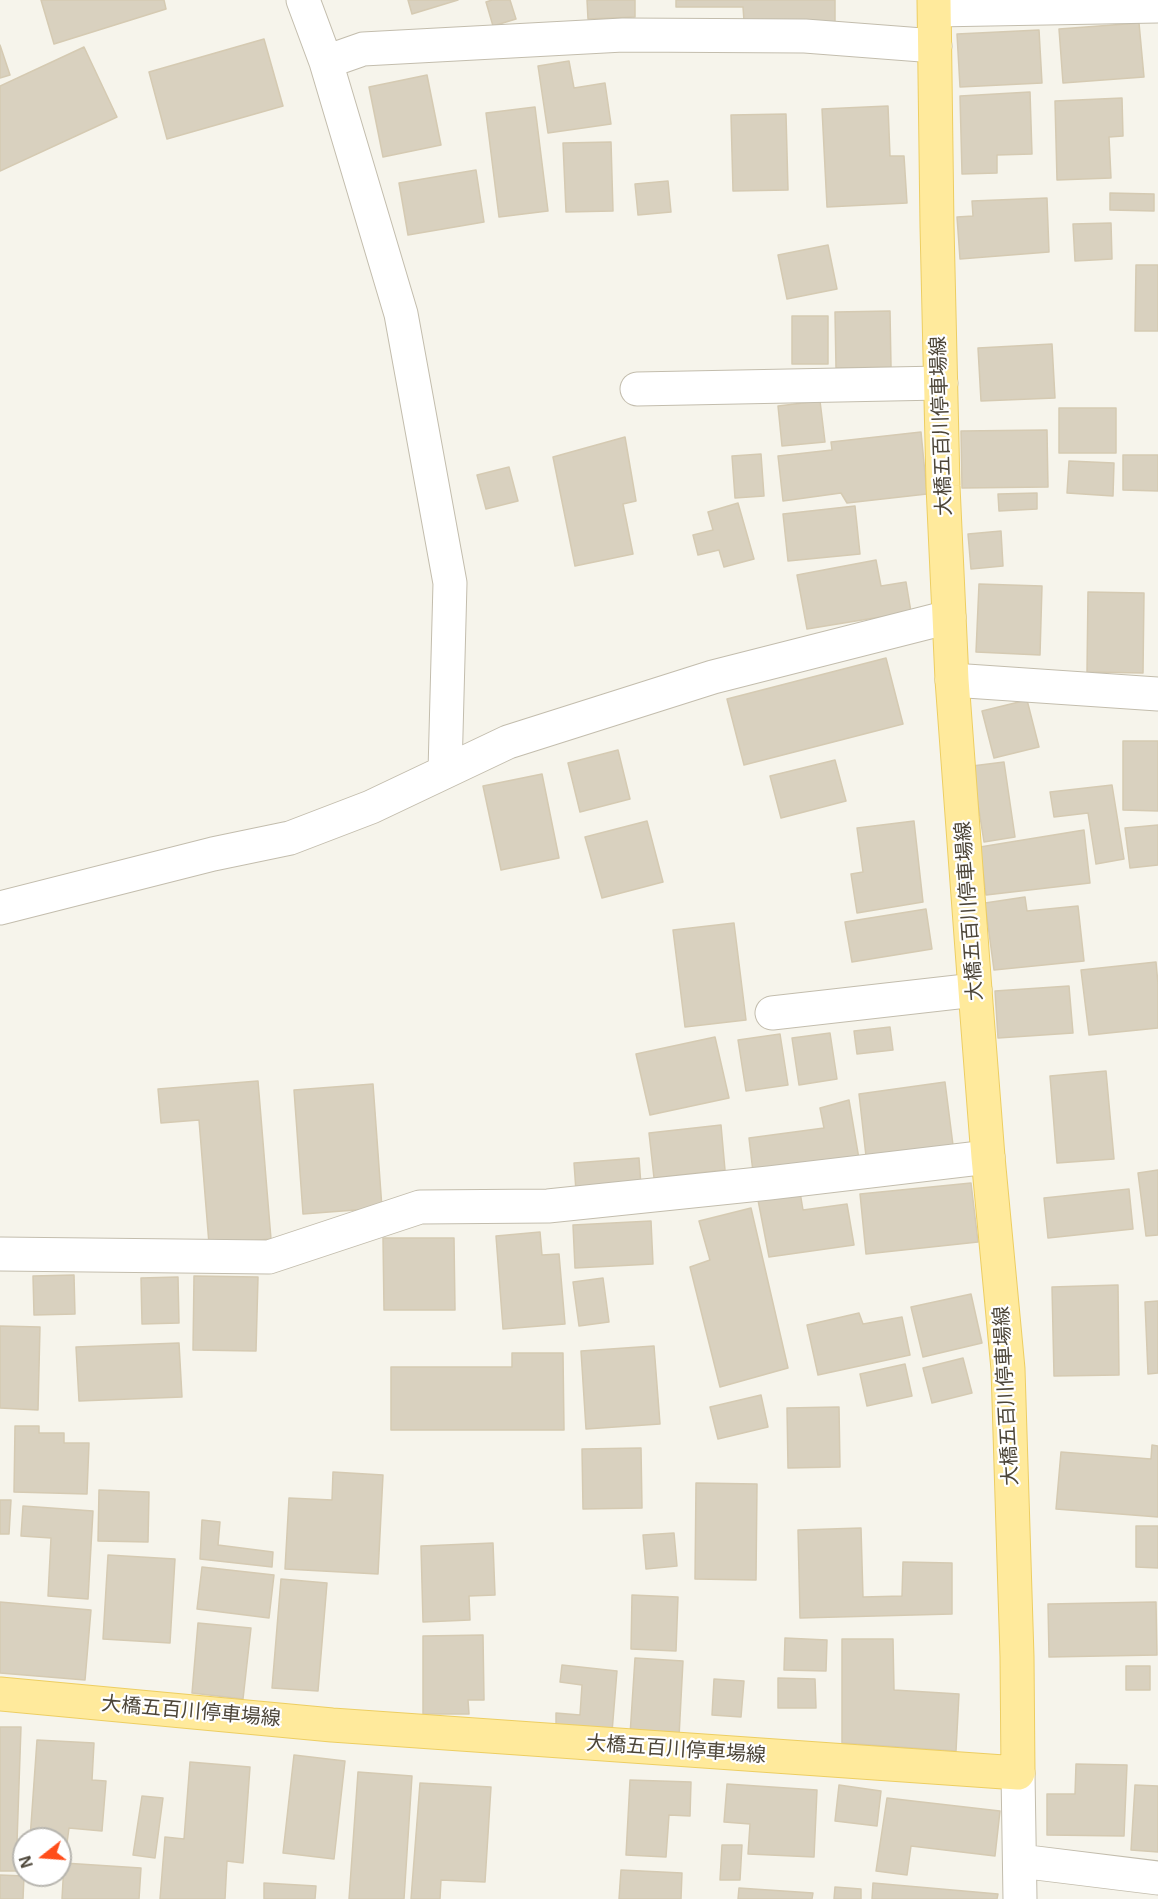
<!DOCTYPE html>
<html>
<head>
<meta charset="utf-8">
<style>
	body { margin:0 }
	#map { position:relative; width:1158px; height:1899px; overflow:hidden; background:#f6f4eb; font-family:Helvetica,sans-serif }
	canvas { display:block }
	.north { position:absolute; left:12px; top:1827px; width:60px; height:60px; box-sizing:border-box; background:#fff; border:2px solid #b7b5af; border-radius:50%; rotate:253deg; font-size:16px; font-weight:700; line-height:24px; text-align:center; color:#4c4538 }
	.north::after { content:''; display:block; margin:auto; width:21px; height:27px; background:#ff4d1a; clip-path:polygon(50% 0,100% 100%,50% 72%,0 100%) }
</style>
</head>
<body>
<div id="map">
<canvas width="1158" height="1899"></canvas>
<div class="north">N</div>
</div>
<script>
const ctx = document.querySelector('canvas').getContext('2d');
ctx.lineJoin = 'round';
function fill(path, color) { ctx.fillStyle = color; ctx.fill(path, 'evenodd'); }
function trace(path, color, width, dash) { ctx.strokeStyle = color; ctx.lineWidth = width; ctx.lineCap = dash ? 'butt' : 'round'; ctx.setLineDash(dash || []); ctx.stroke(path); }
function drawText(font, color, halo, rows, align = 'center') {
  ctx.font = font + ' Helvetica,"Noto Sans JP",sans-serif'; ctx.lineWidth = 4.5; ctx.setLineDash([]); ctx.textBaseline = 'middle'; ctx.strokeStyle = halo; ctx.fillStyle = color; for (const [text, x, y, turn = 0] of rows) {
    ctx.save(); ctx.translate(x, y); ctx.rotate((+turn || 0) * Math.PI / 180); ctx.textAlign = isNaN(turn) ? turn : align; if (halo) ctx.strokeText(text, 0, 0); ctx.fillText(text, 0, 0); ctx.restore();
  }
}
const building = new Path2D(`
	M41,0H164L166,9L54,44Z
	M408,0H458L412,14Z
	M492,0H510L516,19L493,26L486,2Z
	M587,0H635V17L588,19Z
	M676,0H835V22L744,21L743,7H676Z
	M1139,23L1144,77L1063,83L1059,29Z
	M1039,30L1042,83L960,87L957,34Z
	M264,39L283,106L167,139L149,72Z
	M0,45L10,75L0,78Z
	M84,47L117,117L0,171V86Z
	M569,61L574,88L605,83L611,124L548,133L538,66Z
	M427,75L441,145L383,157L369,87Z
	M1030,92L1032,154L997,155V173L962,174L960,96Z
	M1122,98L1123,136L1109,137L1111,178L1057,180L1055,101Z
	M888,106L890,156H904L907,203L827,207L822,109Z
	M535,107L548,211L499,217L486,113Z
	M786,114L788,190L733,191L731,115Z
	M611,142L613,211L566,212L563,143Z
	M476,170L484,222L408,235L399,183Z
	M668,181L671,212L638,215L635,184Z
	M1110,193L1154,194V211L1110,210Z
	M1047,198L1049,252L960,259L957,217L973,216L972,201Z
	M1111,223L1112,259L1075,261L1073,224Z
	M828,245L837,289L787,299L778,255Z
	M1136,265H1158V331H1135Z
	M890,311L891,367L836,368L835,312Z
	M792,316H828V364H792Z
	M1052,344L1055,398L981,401L978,348Z
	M820,401L825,442L782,446L778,406Z
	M1059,408H1116V453H1059Z
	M1047,430L1048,487L962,488L961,431Z
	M921,432L927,494L847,503L841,493L783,501L778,456L832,450L831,442Z
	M625,437L636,501L623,504L633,554L575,566L553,457Z
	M761,454L764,496L735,498L732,456Z
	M1123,455H1158V491L1123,490Z
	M1069,461L1114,463L1113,496L1067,493Z
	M509,467L518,501L486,509L477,475Z
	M1037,493V509L999,511L998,494Z
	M738,503L754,559L724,567L719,550L698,555L693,535L713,530L708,512Z
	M855,506L860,554L788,561L783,514Z
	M1001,531L1003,566L971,569L968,534Z
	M876,560L881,586L906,582L911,612L807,629L797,575Z
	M979,584L1042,586L1040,655L976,652Z
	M1088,592L1144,593L1143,673L1087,672Z
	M886,658L903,724L744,765L727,699Z
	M1027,700L1039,747L994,758L982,711Z
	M1123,741H1158V811L1123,810Z
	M618,750L630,799L580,812L568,763Z
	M835,760L846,801L781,818L770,776Z
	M1004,762L1015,837L984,842L972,766Z
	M542,774L559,858L501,870L483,786Z
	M1112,785L1124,859L1096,864L1088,813L1054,817L1050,792Z
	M647,821L663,882L602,898L585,837Z
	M914,821L923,902L857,913L851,874L863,872L857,828Z
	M1158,825V865L1130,868L1125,828Z
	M1084,830L1090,883L986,895L980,847Z
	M1025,897L1027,911L1078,906L1084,961L994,970L985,903Z
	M926,909L932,949L852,962L845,922Z
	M734,923L746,1020L685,1027L673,930Z
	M1156,962L1158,984V1028L1089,1035L1081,970Z
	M1069,986L1073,1033L998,1038L995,991Z
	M890,1027L893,1050L857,1054L854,1031Z
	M830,1033L837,1079L799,1085L792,1038Z
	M780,1034L788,1085L746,1091L738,1040Z
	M715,1037L729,1098L650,1115L636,1054Z
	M1106,1071L1114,1159L1057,1163L1050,1076Z
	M258,1081L271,1239L209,1244L199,1120L161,1123L158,1089Z
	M945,1082L953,1145L866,1156L859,1094Z
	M373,1084L382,1208L303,1214L294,1090Z
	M849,1100L859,1159L753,1172L749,1138L824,1128L820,1108Z
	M721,1125L725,1170L654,1178L649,1133Z
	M639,1158L641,1186L576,1191L574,1163Z
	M1158,1170V1235L1146,1236L1138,1173Z
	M971,1183L978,1242L866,1254L860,1194Z
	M1129,1189L1133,1229L1048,1238L1044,1198Z
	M800,1192L803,1210L847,1204L854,1245L769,1257L758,1200Z
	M751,1208L788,1368L720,1387L690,1267L710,1260L699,1221Z
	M651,1221L653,1264L575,1268L573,1225Z
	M540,1232L542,1255L559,1254L565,1324L503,1329L496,1236Z
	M383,1238H454L455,1310H384Z
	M74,1275L75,1314L34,1315L33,1276Z
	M194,1276L258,1277L256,1351L193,1350Z
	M178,1277L179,1323L142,1324L141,1278Z
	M603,1278L609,1322L579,1326L573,1282Z
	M1118,1285L1119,1375L1054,1376L1052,1287Z
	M971,1294L982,1343L923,1357L911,1307Z
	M1158,1301V1373L1148,1374L1145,1302Z
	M859,1313L863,1324L902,1317L910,1355L818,1375L807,1325Z
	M0,1326L40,1327L38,1410L0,1408Z
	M179,1343L182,1397L79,1401L76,1347Z
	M654,1346L660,1424L586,1429L581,1351Z
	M512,1353H563L564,1430H391V1367H512Z
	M963,1358L972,1393L932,1403L923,1368Z
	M905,1364L912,1396L867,1406L860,1374Z
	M761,1395L768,1427L718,1439L710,1407Z
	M839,1407L840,1467L788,1468L787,1408Z
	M15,1426H39V1433H64V1443H89L87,1494L14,1492Z
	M1152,1445L1158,1446V1517L1056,1509L1061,1452L1151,1459Z
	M641,1448L642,1508L583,1509L582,1449Z
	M333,1472L383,1475L378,1574L285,1569L289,1498L332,1500Z
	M696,1483L757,1484L756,1580L695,1579Z
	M99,1490L149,1492L148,1542L98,1541Z
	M0,1500H11L9,1534H0Z
	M23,1506L93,1511L88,1599L48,1596L51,1538L21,1536Z
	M202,1520L220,1522L218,1545L273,1552L272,1567L200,1559Z
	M1136,1526H1158V1568L1136,1567Z
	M861,1528L863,1597L902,1596L903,1562L952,1563V1614L800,1618L798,1530Z
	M674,1533L677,1566L646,1569L643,1535Z
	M493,1543L495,1595L469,1596L470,1620L423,1622L421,1546Z
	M108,1555L175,1559L170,1643L103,1639Z
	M202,1567L274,1575L269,1618L197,1609Z
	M281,1579L327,1583L318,1691L272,1688Z
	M632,1595L678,1597L676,1651L631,1649Z
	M0,1602L91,1610L85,1680L0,1673Z
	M1156,1602L1157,1655L1049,1657L1048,1604Z
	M198,1623L251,1628L243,1699L192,1693Z
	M483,1635L484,1700H468L469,1714H423V1636Z
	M785,1638L827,1640L826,1671L784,1670Z
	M842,1639H893L894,1690L959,1694L956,1751L842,1743Z
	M635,1658L683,1661L679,1737L630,1735Z
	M562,1665L617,1671L612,1732L556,1730V1713L580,1715L582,1685L560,1682Z
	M1126,1666H1150V1690H1126Z
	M778,1678L815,1679L816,1708H778Z
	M714,1679L744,1681L741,1717L712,1715Z
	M0,1727H21L16,1871H0Z
	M37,1740L94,1743L92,1780L106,1781L102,1831L69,1828L67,1843H60V1839H30Z
	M294,1755L345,1761L334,1859L283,1853Z
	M190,1762L250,1767L243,1863L227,1861L225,1899H160L165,1837L184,1839Z
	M1076,1764L1127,1765L1124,1836L1047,1835V1794H1075Z
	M358,1772L412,1776L404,1899H349Z
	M630,1780L691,1782L690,1816L669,1815L666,1857L626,1855Z
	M420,1783L491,1787L485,1882L441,1880L440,1899H411Z
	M727,1784L817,1790L814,1857L748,1854L750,1824L724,1822Z
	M839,1785L881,1791L877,1826L835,1821Z
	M1135,1785L1158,1786V1852L1131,1850Z
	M142,1796L163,1798L155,1858L133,1855Z
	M887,1798L1000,1811L995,1856L911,1846L907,1875L876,1871Z
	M722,1845H742L740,1880H720Z
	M64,1863L141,1868L139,1899H62Z
	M621,1870L682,1873L681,1899H619Z
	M0,1875L24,1876L23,1899H0Z
	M264,1883L316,1886L315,1899H264Z
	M873,1883L998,1894L997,1899H872Z
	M835,1887L861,1889V1899H834Z
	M739,1888L813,1893L812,1899H738Z`);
fill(building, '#d9d1bf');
trace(building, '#d5cab2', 1.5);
const minor = new Path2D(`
	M303,0L326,62L401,314L450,583L445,771
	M935,10L1158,6
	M326,62L363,49L623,35L805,36L935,46
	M637,389L941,383
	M952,680L1158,694
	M0,908L213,854L290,838L371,807L508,742L713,677L949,617
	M772,1013L975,990
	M0,1254L269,1257L420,1207L548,1206L769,1183L988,1157
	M1018,1773L1020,1899
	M1020,1861L1158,1878`);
const major = new Path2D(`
	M0,1694L332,1725L1018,1773L1017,1657L1008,1369L988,1157L975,990L952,680L943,486L937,226L934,0`);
trace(minor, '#c3bdad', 35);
trace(major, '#edce62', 35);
trace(minor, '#fff', 33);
trace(major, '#ffea9c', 33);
drawText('20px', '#4c4538', '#fff', [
	["大橋五百川停車場線",942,426,-92],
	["大橋五百川停車場線",970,911,-94],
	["大橋五百川停車場線",1007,1396,-93],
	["大橋五百川停車場線",191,1712,5],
	["大橋五百川停車場線",676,1750,4]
]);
</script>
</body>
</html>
